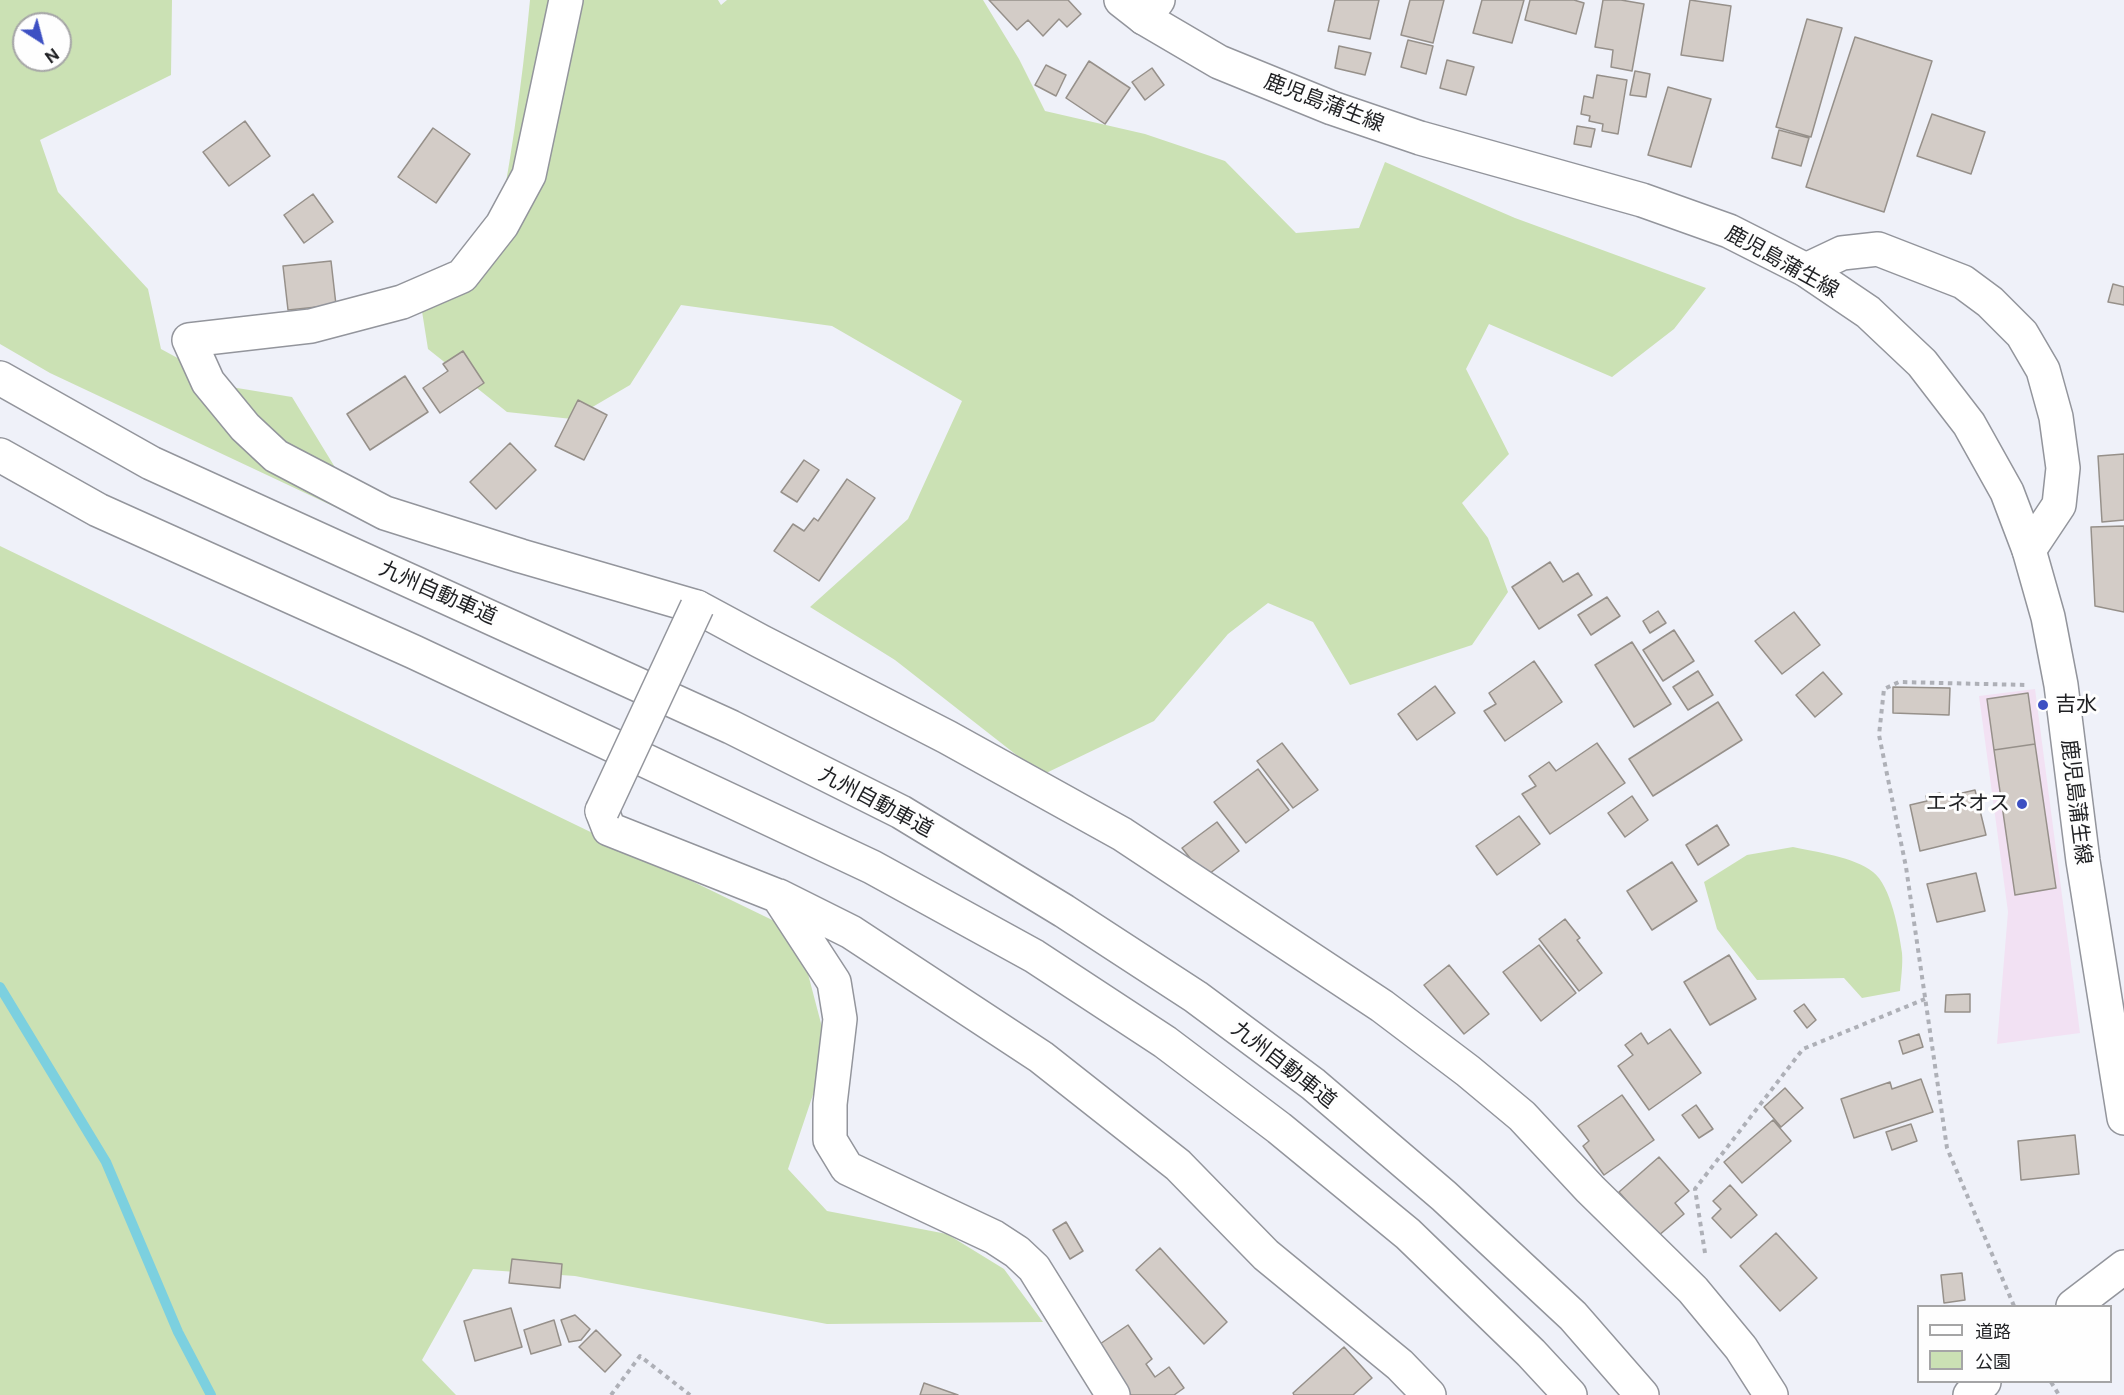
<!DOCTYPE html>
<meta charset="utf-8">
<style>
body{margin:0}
#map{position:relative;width:2124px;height:1395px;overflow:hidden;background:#eff1f9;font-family:"Public Sans","Noto Sans JP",sans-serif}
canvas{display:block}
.legend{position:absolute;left:1917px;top:1305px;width:195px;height:78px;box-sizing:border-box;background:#fefefe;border:2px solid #a5a5a6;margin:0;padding:8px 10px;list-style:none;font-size:18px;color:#1f2023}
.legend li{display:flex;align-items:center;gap:12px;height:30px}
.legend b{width:30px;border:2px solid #a5a5a6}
.north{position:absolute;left:12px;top:12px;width:60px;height:60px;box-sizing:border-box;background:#fefefe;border:2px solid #a5a5a6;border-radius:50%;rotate:144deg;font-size:16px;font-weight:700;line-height:24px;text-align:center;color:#1f2023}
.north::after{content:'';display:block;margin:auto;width:21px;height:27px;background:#3d50c3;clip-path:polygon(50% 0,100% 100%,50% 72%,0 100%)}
</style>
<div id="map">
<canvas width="2124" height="1395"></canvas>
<ul class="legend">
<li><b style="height:8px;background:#fff"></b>道路</li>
<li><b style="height:16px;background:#cbe1b4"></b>公園</li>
</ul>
<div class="north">N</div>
</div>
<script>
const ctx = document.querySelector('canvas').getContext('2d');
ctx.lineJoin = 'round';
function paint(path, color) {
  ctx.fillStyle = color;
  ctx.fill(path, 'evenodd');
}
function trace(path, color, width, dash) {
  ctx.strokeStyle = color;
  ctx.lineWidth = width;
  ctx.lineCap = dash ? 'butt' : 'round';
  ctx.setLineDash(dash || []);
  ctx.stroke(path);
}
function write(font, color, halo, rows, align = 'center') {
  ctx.font = font + ' "Public Sans","Noto Sans JP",sans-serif';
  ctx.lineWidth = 6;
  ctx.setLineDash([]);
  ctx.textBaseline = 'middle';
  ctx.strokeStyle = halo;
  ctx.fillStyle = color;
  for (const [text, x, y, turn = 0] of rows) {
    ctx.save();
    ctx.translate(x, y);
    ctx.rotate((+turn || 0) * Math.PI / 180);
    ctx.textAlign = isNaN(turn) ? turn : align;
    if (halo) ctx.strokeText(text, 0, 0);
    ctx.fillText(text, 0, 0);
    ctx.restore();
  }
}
const commercial = new Path2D(`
 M2035,689L2080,1033L1997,1044L2008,912L1979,696Z`);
const green = new Path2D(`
 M0,0H172L171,75L40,140L58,192L148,289L161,349L231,387L292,397L369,523L50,373L0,344ZM24,24H60V60H24Z
 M530,0H718L721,5L727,0H983L1019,59L1045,111L1145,134L1225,161L1296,233L1359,228L1385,162L1515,218L1706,288L1674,329L1612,377L1489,324L1466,369L1509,454L1462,503L1488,538L1508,592L1472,645L1350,685L1313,622L1268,603L1228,634L1154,721L1042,775L895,660L810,607L908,519L962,401L832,326L681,305L630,385L572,419L507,412L428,349L421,305L492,259C509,173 522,87 530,0Z
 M0,546L797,932L828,1050L788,1169L827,1211L947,1234L1004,1269L1043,1322L827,1324L575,1276L473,1269L422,1360L456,1395H0Z
 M1793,847C1817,852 1854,857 1873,872C1891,886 1899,931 1902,953C1903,965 1901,978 1900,991L1862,998L1844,978L1757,980L1717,929L1704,882L1747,855Z`);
const stream = new Path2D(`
 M0,987L106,1162L178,1332L211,1395`);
const building = new Path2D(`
 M989,0H1068L1081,14L1067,27L1059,19L1043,36L1028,20L1017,30Z
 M1335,0H1379L1370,39L1328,31Z
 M1410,0H1444L1433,43L1401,35Z
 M1482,0H1524L1512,43L1473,33Z
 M1530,0H1574L1584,3L1576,34L1525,20Z
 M1603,0H1621L1644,4L1632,71L1611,67L1613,50L1595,47Z
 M1690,0L1731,6L1723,61L1681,55Z
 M1807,19L1842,28L1811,137L1776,127Z
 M1855,37L1932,61L1884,212L1806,187Z
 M1408,40L1433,46L1426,74L1401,67Z
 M1339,46L1371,53L1365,75L1335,68Z
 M1447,60L1474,67L1466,95L1440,88Z
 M1089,61L1130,88L1105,124L1066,98Z
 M1046,65L1066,75L1056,96L1035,85Z
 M1152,68L1164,85L1145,100L1132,82Z
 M1635,71L1650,74L1646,97L1630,95Z
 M1597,75L1627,80L1618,134L1602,131L1603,124L1589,121L1590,116L1581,114L1584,96L1593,98Z
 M1668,87L1711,99L1691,167L1648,155Z
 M1932,114L1985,132L1971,174L1917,156Z
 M245,121L270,156L229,186L203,152Z
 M1577,126L1595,129L1591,147L1574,144Z
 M433,128L470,154L436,203L398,177Z
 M1779,130L1809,138L1801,166L1772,158Z
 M313,194L333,222L304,243L284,215Z
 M331,261L336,305L288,310L283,266Z
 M2113,284L2124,287V305L2108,302Z
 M463,351L484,383L440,413L423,388L448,371L443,364Z
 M405,376L428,412L370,450L347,414Z
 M578,400L607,415L584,460L555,446Z
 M510,443L536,470L496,509L470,482Z
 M2124,454V520L2102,522L2098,456Z
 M804,460L819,470L797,502L781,492Z
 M847,479L875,498L819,581L774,551L793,524L804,531L814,518L818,521Z
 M2124,526V612L2095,606L2091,527Z
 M1550,562L1563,582L1578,573L1592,595L1539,629L1512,587Z
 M1607,597L1620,616L1591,635L1578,615Z
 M1658,611L1666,623L1650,633L1643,621Z
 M1794,612L1820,645L1782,674L1755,641Z
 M1674,630L1694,661L1663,681L1643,650Z
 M1632,642L1671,704L1634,727L1595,665Z
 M1534,661L1562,702L1505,741L1484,711L1496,704L1489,693Z
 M1698,671L1713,695L1688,710L1673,687Z
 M1823,672L1842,694L1815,717L1796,695Z
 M1435,686L1455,713L1417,740L1398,714Z
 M1893,687L1950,688L1949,715L1893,713Z
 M2028,693L2035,744L1994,750L1987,699Z
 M1718,702L1742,740L1653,796L1629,759Z
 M1282,743L1318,790L1293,808L1257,761Z
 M1597,743L1625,783L1550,834L1522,794L1536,786L1529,776L1549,762L1556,771Z
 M2035,744L2056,888L2015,895L1994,750Z
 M1258,769L1289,810L1246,843L1214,802Z
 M1975,790L1986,835L1920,851L1910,805L1927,801L1926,796L1940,793L1941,798Z
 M1632,796L1648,820L1625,837L1608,813Z
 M1519,816L1540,844L1497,875L1476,846Z
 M1217,822L1239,851L1205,877L1182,848Z
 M1717,825L1729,845L1698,865L1686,845Z
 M1672,862L1697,901L1652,930L1627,891Z
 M1976,873L1985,911L1937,922L1927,884Z
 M1565,919L1580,938L1577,940L1602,973L1579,991L1539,939Z
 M1539,945L1576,993L1541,1021L1503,972Z
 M1729,955L1756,999L1710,1025L1684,982Z
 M1449,965L1489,1014L1464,1034L1424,985Z
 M1970,994V1012H1945L1946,995Z
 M1804,1004L1816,1020L1807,1028L1794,1011Z
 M1670,1029L1701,1073L1649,1110L1618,1066L1633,1055L1625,1045L1641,1033L1648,1044Z
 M1919,1034L1923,1047L1903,1054L1899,1041Z
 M1921,1079L1933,1112L1854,1138L1841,1099L1890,1082L1892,1089Z
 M1785,1088L1803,1108L1781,1127L1764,1107Z
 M1622,1095L1654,1140L1604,1175L1583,1146L1589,1141L1578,1126Z
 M1696,1105L1713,1129L1699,1138L1682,1115Z
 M1773,1120L1791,1141L1742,1183L1724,1162Z
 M1911,1124L1917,1141L1892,1150L1886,1132Z
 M2075,1135L2079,1174L2021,1180L2018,1141Z
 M1659,1157L1689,1191L1675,1203L1684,1214L1658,1236L1619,1192Z
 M1730,1185L1757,1215L1731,1238L1712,1218L1721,1209L1713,1201Z
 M1066,1222L1083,1251L1070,1259L1053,1230Z
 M1776,1233L1817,1278L1780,1311L1740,1266Z
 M1160,1248L1227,1322L1204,1344L1136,1270Z
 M512,1259L562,1264L560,1288L509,1283Z
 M1962,1273L1965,1300L1944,1303L1941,1275Z
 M511,1308L522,1347L475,1361L464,1321Z
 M575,1315L590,1329L581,1340L569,1342L561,1320Z
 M554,1320L561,1345L531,1354L524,1330Z
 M1128,1325L1152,1359L1146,1364L1155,1377L1169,1367L1184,1388L1174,1395H1131L1097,1346Z
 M596,1330L621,1355L605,1372L579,1347Z
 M1344,1347L1372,1378L1353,1395H1294L1293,1393Z
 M924,1383L958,1395H920Z`);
const path = new Path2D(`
 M1705,1253L1695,1189L1803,1049L1925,999
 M2014,1306L1947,1148L1906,867L1879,735L1884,689L1899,682L2027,685
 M2051,1382L2059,1395
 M611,1395L640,1356L690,1395`);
const street = new Path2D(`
 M566,0L529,175L502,225L462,276L402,302L311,326L189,340L208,382L245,427L276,456L385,513L521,556L697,607L760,641L947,737L1122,834L1382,1006L1468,1071L1522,1116L1590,1189L1693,1290L1741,1348L1771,1395
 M1144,18L1158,0
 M1806,270L1842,253L1878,249L1963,282L1990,302L2022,334L2043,370L2056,417L2063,468L2059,505L2029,550
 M602,811L609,829L778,896L834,982L840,1019L830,1104V1140L847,1168L994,1237L1017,1252L1034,1268L1113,1395
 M779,896L851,932L1041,1057L1178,1165L1266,1255L1400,1365L1429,1395
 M2073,1306L2124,1267
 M1970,1395L1984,1382`);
const primary = new Path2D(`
 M1121,0L1144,18L1219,62L1332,108L1420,138L1642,200L1729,231L1806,270L1868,312L1922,363L1969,424L2007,492L2029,550L2048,617L2061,685L2083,861L2124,1118`);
const highway = new Path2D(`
 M0,378L151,463L731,727L901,812L1064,911L1196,997L1313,1084L1444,1196L1573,1316L1642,1395
 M0,455L98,510L414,652L872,867L1034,956L1165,1042L1279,1128L1408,1234L1531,1353L1570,1395`);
const streetBridge = new Path2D(`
 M602,811L697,607`);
const markers = [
 [2043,705,6,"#3d50c3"],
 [2022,804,6,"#3d50c3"]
];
const streetNames = [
 ["鹿児島蒲生線",1324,103,21],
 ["鹿児島蒲生線",1782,262,29],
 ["九州自動車道",438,593,24],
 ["九州自動車道",876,802,28],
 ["鹿児島蒲生線",2076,802,83],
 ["九州自動車道",1284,1065,38]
];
const poiNames = [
 ["吉水",2055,705],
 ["エネオス",2010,804,"right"]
];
paint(commercial, '#f2e1f3');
paint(green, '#cbe1b4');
trace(stream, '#7cd0df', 10);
paint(building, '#d3ccc7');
trace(building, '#96908a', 1.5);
trace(street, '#93959c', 36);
trace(primary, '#93959c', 36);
trace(highway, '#93959c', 36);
trace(path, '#aeb0b7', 4, [4.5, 4.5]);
trace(street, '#fff', 33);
trace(primary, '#fff', 33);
trace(highway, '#fff', 33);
trace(streetBridge, '#93959c', 36, []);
trace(streetBridge, '#fff', 33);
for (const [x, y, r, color] of markers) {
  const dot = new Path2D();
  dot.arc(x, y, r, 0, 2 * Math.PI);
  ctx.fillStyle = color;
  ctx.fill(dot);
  trace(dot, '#fefefe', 2);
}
write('21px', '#1f2023', '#fefefe', streetNames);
write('21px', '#1f2023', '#fefefe', poiNames, 'left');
</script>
